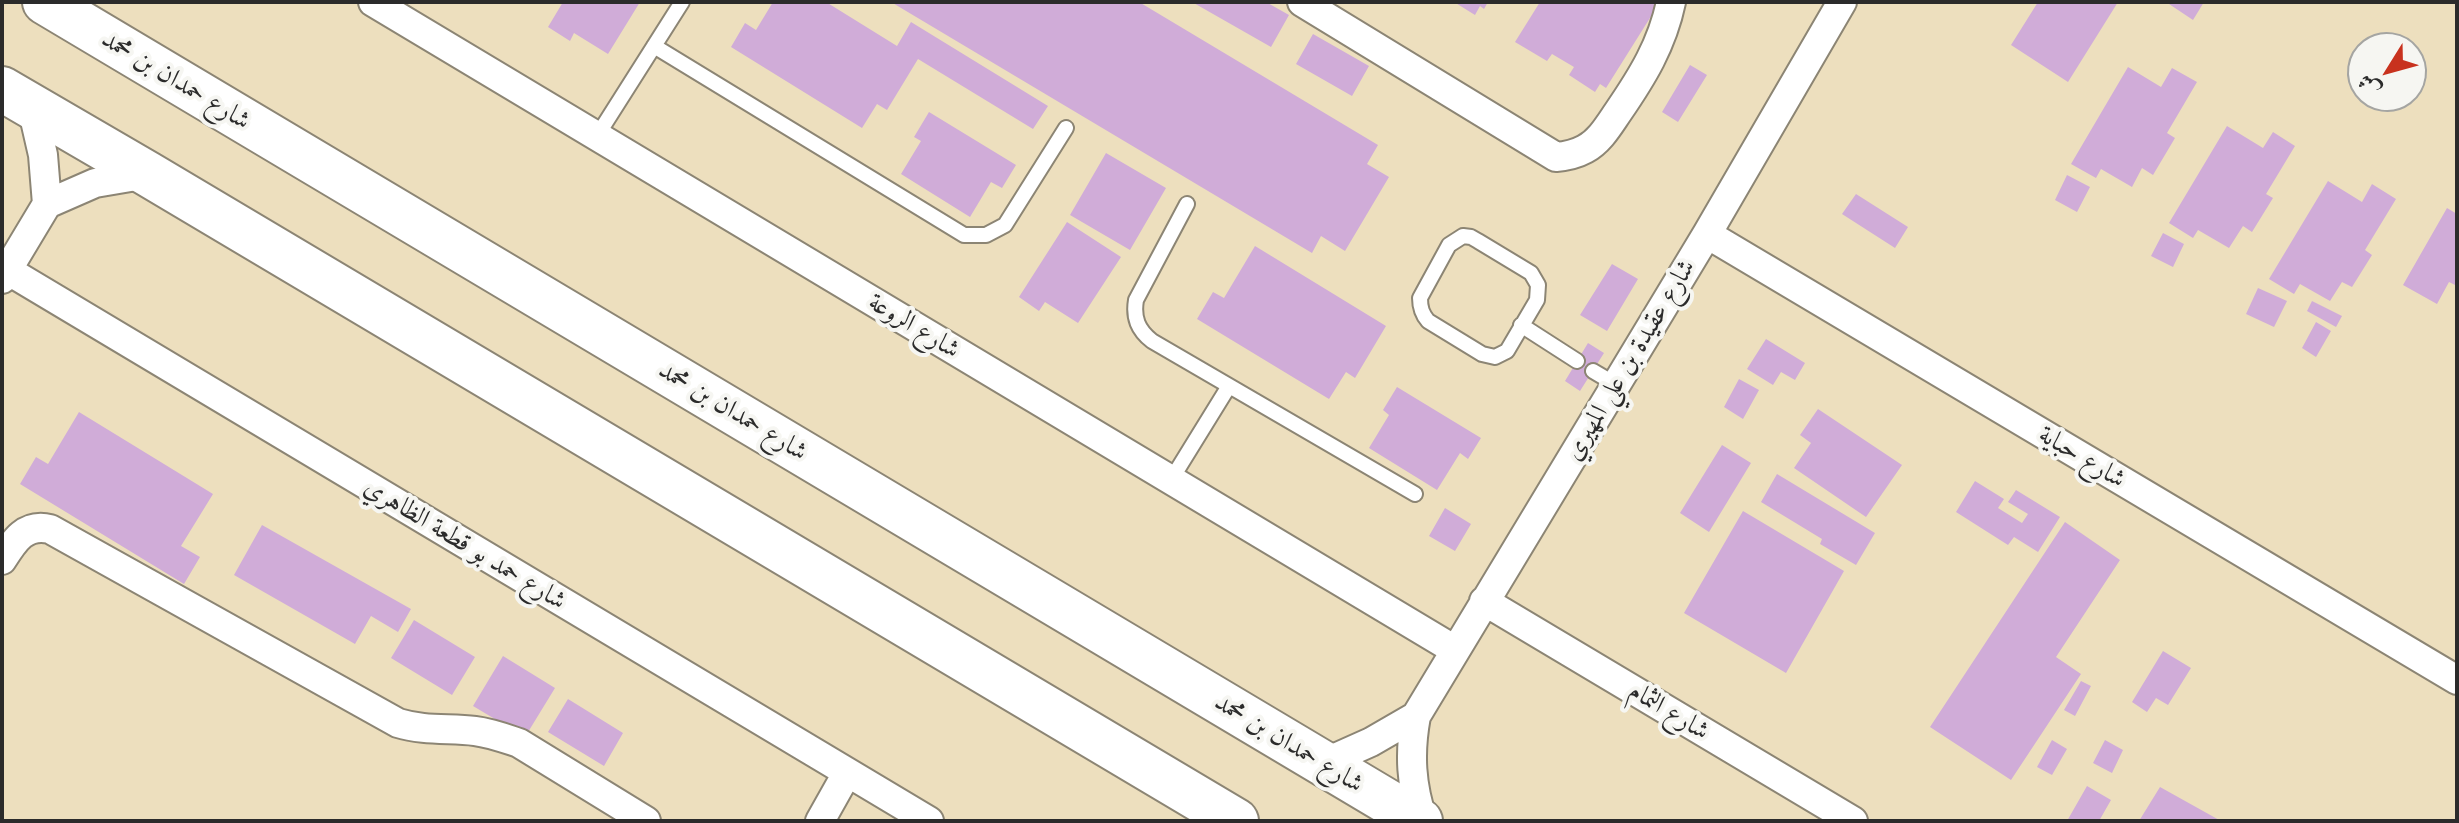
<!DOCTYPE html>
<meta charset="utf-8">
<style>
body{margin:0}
#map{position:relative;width:2459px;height:823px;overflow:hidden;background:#eddfbe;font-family:"Libre Caslon Text",Amiri,serif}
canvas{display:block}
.frame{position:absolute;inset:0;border:4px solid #2b2b2b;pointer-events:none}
.north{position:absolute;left:2347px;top:32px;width:80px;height:80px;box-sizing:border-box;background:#f6f6f2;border:2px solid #a5a5a2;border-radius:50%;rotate:233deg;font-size:22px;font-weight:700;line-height:32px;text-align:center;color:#2b2b2b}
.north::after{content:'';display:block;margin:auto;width:28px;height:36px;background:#c8321e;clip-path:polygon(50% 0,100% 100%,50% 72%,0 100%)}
</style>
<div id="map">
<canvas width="2459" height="823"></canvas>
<div class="frame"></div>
<div class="north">ش</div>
</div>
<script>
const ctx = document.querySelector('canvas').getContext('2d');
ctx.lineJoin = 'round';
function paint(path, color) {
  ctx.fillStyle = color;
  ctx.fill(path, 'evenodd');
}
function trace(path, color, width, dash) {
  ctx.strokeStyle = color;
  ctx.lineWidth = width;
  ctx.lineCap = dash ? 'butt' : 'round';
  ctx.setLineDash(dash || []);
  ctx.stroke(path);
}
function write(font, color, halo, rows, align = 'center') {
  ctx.font = font + ' "Libre Caslon Text",Amiri,serif';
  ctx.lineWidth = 8;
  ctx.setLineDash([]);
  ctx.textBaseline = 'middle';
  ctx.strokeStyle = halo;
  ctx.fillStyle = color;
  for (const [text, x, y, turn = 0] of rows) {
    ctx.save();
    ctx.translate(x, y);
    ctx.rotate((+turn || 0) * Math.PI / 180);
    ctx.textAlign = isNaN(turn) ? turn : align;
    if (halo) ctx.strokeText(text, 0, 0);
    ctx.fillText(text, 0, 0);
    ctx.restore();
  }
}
const building = new Path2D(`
 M563,2H640L608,54L574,33L570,41L548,27Z
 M773,2H826L897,46L911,22L1048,106L1033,129L918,59L887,110L877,104L862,128L731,47L745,23L756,30Z
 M891,2H1139L1378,145L1367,164L1389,177L1345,251L1321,236L1312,253Z
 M1192,2H1266L1289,15L1271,47Z
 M1454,2H1488L1484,9L1480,6L1475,15Z
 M1540,2H1660L1606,88L1600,84L1595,92L1569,75L1574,67L1552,54L1547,61L1515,42Z
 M2038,2H2118L2068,82L2011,45Z
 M2166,2H2204L2193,20Z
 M1313,34L1369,66L1352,96L1296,64Z
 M1690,65L1707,75L1678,122L1662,112Z
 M2128,67L2161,87L2172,68L2197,82L2167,133L2175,138L2153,175L2142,168L2132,187L2101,169L2096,178L2071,164Z
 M929,112L1016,165L1002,188L991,182L970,217L901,174L921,141L914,137Z
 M2227,126L2263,148L2273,132L2295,146L2266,194L2273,198L2252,232L2243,226L2229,248L2198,230L2193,238L2169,223Z
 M1106,153L1166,188L1130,250L1070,215Z
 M2067,175L2090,187L2077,212L2055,200Z
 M2328,181L2362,202L2372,184L2396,199L2365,250L2372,255L2352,287L2342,282L2330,301L2300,284L2294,294L2269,279Z
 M1856,194L1908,227L1895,248L1842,214Z
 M2447,208L2457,214V286L2449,282L2437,304L2403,285Z
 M1067,222L1121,257L1078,323L1045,302L1039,311L1019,297Z
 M2163,233L2184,244L2173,267L2151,256Z
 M1255,246L1386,326L1355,378L1346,372L1329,399L1197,319L1213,292L1224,298Z
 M1612,264L1638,279L1607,331L1580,315Z
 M2258,288L2287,301L2274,327L2246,314Z
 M2312,301L2342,316L2336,327L2307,311Z
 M2316,322L2331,331L2316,357L2302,348Z
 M1766,339L1805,363L1795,380L1781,372L1773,385L1747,369Z
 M1588,343L1604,353L1580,391L1565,381Z
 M1739,379L1759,390L1743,419L1724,407Z
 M1397,387L1481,438L1468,459L1460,453L1437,490L1369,448L1389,415L1383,410Z
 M1818,409L1902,465L1866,517L1794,468L1811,443L1800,435Z
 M79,412L213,494L181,546L200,557L184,584L20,484L36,457L48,464Z
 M1722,445L1751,463L1709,532L1680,513Z
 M1777,474L1875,533L1856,565L1820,544L1822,539L1761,502Z
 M1975,481L2004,499L1998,508L2022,523L2028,514L2008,502L2016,490L2060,517L2038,552L2014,537L2008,545L1956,512Z
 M1445,508L1471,524L1455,551L1429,536Z
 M1743,511L1844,571L1786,673L1684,613Z
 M2065,522L2120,560L2056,657L2081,674L2011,780L1930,727Z
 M262,525L411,609L398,632L371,616L355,644L234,575Z
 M414,620L475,657L452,695L391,658Z
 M2163,651L2191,668L2168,705L2156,698L2147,712L2132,702Z
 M503,656L555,688L525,737L473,706Z
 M2081,681L2091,686L2075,716L2064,710Z
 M568,699L623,733L604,766L548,732Z
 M2052,740L2067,749L2052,775L2037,767Z
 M2105,740L2123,750L2112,773L2093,763Z
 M2087,786L2111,800L2099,821H2067Z
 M2160,787L2221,821H2139Z`);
const service = new Path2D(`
 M654,46L964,235H986L1005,225L1066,128
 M597,136L682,2
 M1187,204L1136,300C1133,318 1138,330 1152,341L1415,494
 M1463,236L1471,237L1478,241L1531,273L1538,285L1537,300L1507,351L1495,357L1482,354L1428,321C1422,314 1420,308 1420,298L1449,245Z
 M1521,325L1577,361
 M1593,371L1615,384
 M1171,480L1229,386`);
const minor = new Path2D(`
 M373,2L1455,650
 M1302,2L1556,157C1567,156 1576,154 1585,149C1600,141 1609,125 1618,112C1642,77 1662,45 1671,2
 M32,107L43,155L47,204
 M1707,234L2457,680
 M2,267L929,821
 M2,279L47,204L95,183L148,174
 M2,560C14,541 25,523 50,529L398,723C424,731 449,728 475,731C491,733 504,738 519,743L646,821
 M1484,601L1853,821
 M1324,763L1371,742L1416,716
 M820,821L847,773
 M1423,821C1411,785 1409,754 1416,716L1707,234L1842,2`);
const primary = new Path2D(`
 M45,2L1420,821
 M2,89L148,174L1236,821`);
const streetNames = [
 ["شارع حمدان بن محمد",176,80,31],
 ["شارع الروعة",914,326,31],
 ["شارع عقيدة بن علي المهيري",1630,360,-59],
 ["شارع حمدان بن محمد",733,411,31],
 ["شارع حباية",2082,457,31],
 ["شارع حمد بو قطعة الظاهري",465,544,31],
 ["شارع الثمام",1669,711,31],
 ["شارع حمدان بن محمد",1289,743,31]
];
paint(building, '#d0acd8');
trace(service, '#8c8574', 18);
trace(minor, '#8c8574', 32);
trace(primary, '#8c8574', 48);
trace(service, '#fff', 14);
trace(minor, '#fff', 28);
trace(primary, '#fff', 44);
write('26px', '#2b2b2b', '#f6f6f2', streetNames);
</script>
